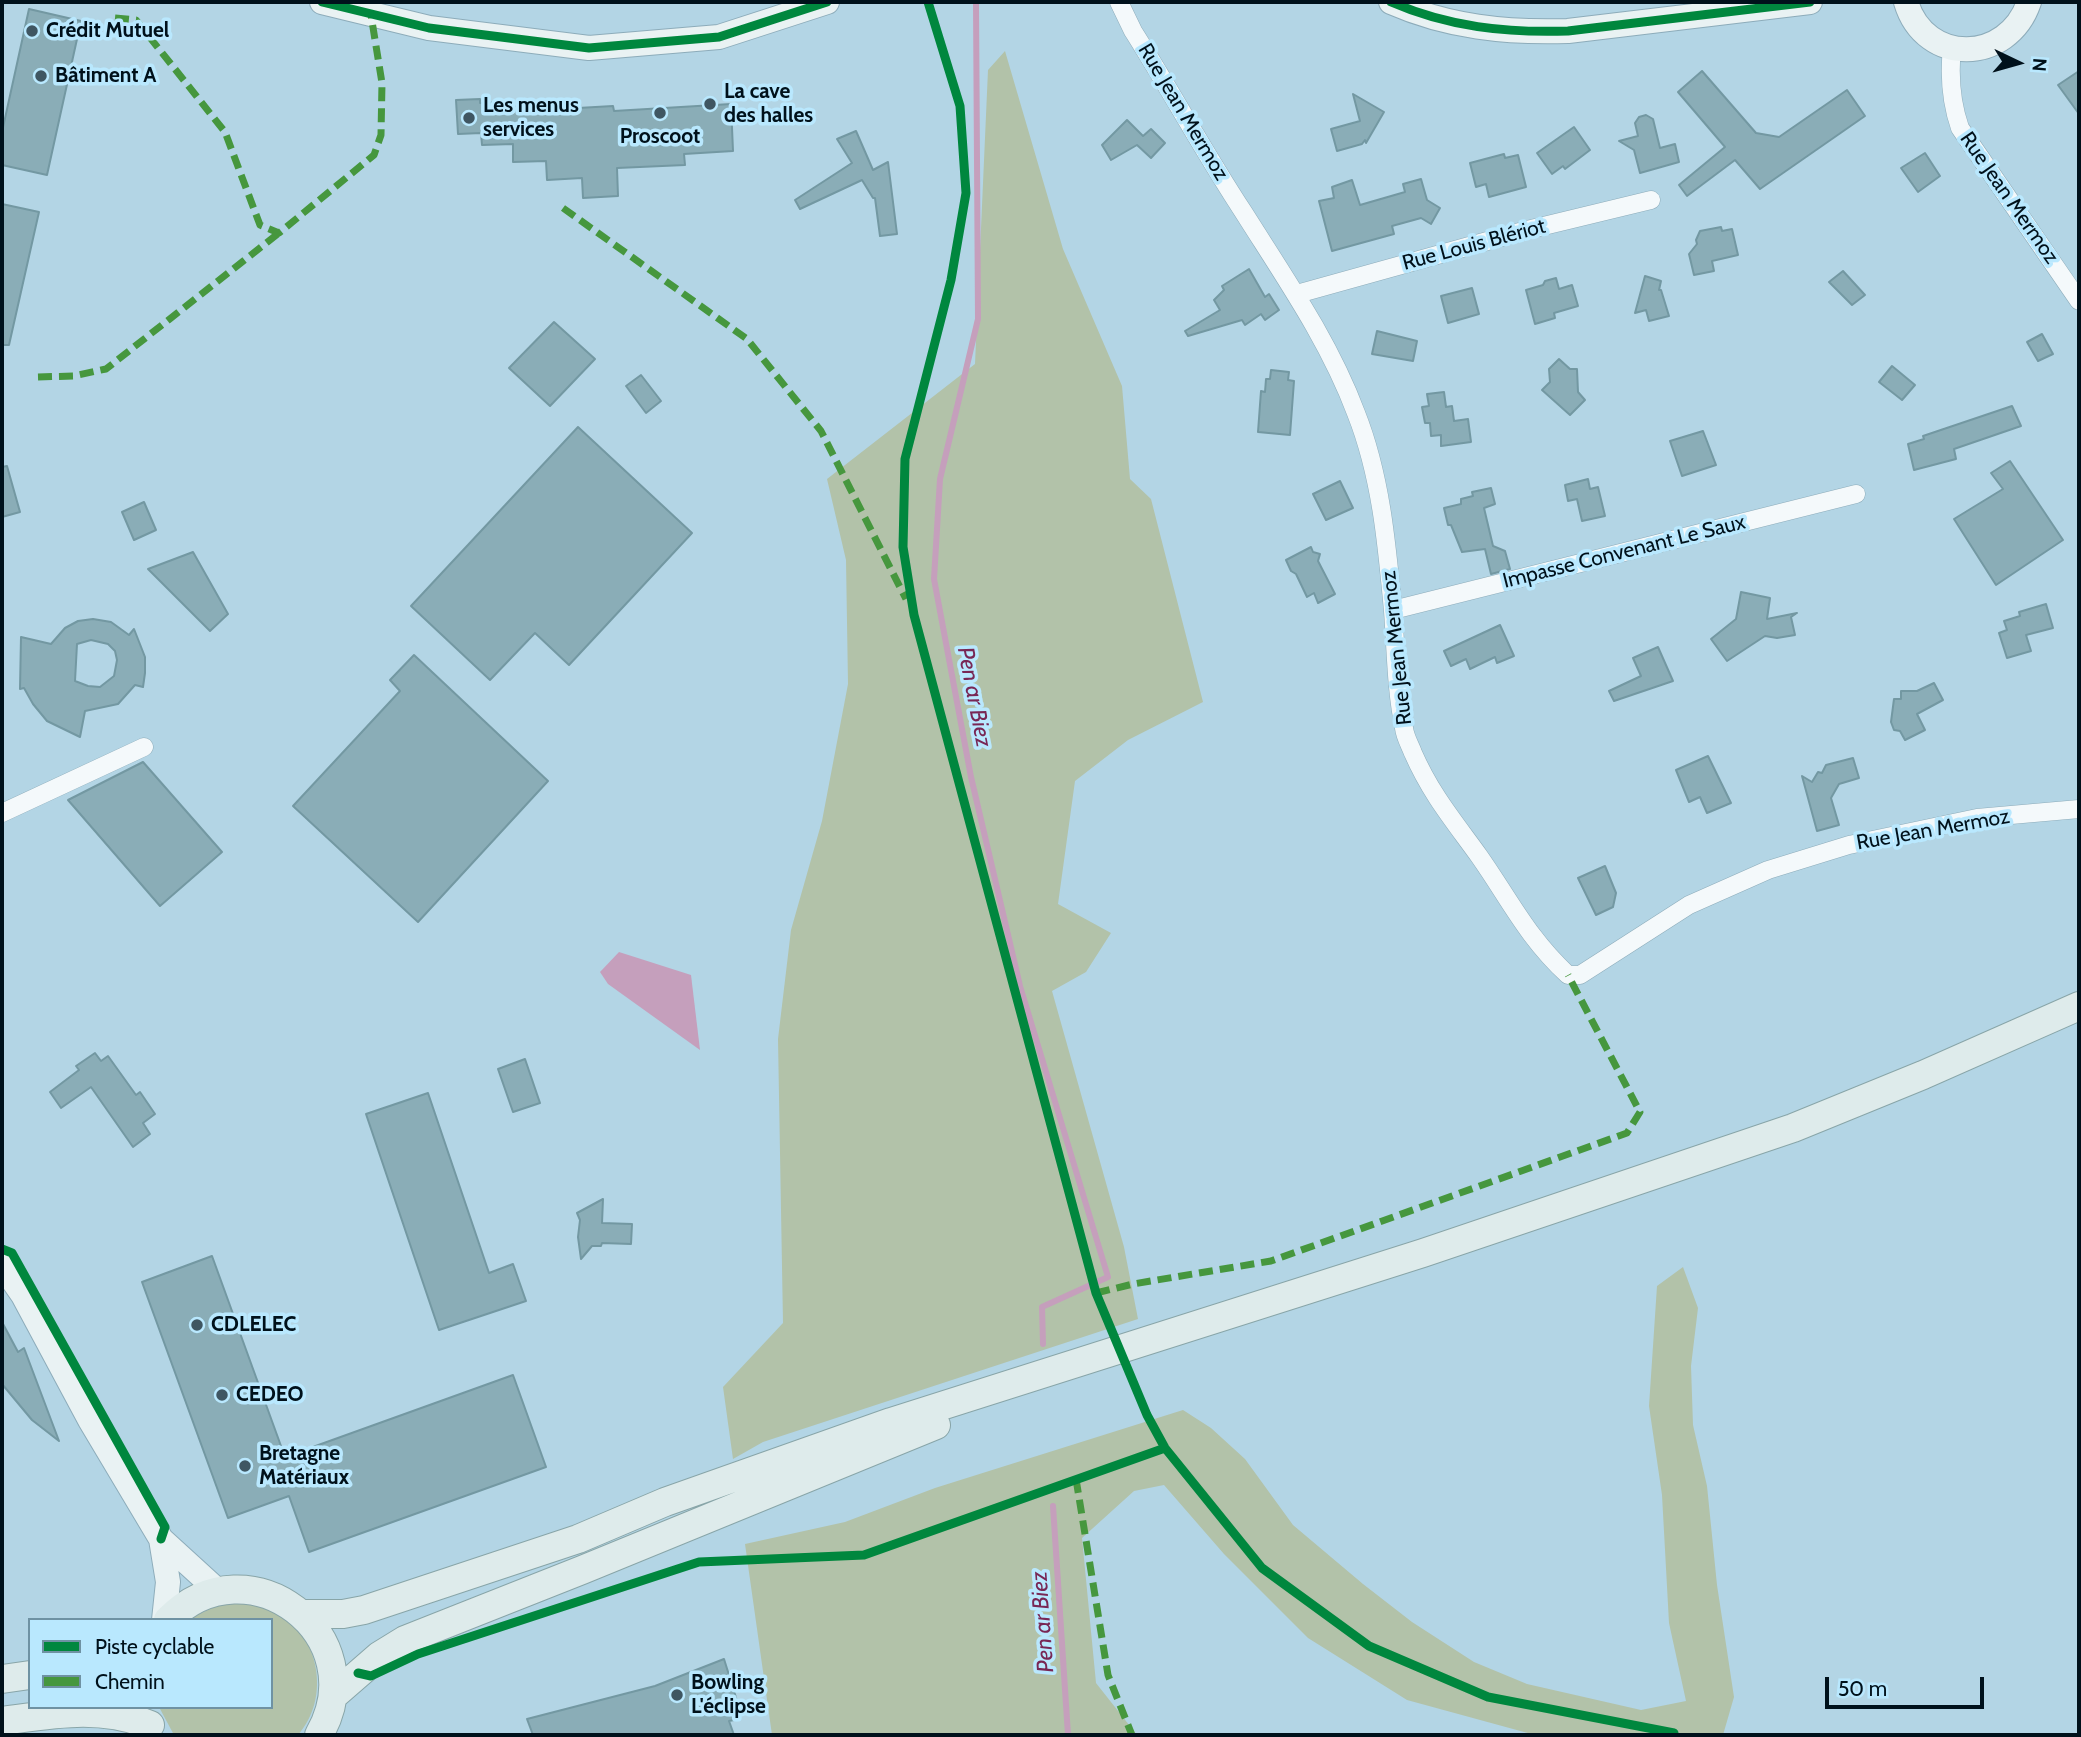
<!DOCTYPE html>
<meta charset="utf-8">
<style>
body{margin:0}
#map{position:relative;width:2081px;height:1737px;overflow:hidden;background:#b3d5e5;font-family:Cabin,sans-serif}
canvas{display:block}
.frame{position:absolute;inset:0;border:4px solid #00111b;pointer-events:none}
.legend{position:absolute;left:28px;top:1618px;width:245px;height:91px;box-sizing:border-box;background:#b9e8fe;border:2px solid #6f92a3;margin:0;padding:9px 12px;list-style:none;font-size:21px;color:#00111b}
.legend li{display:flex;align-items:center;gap:14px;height:35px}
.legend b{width:35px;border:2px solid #6f92a3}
.north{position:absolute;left:1983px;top:28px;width:70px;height:70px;-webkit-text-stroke:5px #b9e8fe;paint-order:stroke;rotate:95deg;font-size:19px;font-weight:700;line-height:28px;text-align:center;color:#00111b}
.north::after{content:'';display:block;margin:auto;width:24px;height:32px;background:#00111b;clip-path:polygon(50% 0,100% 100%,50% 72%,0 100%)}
.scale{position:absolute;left:1825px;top:1677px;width:159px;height:32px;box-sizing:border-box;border:4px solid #00111b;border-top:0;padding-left:9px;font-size:21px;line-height:24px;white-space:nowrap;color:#00111b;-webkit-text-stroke:5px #b9e8fe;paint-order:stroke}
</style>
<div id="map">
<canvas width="2081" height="1737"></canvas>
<div class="frame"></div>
<ul class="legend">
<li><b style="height:9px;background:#00873e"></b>Piste cyclable</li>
<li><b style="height:9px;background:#46973e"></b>Chemin</li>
</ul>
<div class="north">N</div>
<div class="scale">50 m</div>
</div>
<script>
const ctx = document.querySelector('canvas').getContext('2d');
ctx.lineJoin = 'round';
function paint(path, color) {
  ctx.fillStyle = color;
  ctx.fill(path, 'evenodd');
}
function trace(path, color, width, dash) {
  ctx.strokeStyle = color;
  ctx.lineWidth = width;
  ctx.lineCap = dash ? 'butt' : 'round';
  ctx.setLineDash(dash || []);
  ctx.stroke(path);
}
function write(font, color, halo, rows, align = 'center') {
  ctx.font = font + ' Cabin,sans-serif';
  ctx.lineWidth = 7;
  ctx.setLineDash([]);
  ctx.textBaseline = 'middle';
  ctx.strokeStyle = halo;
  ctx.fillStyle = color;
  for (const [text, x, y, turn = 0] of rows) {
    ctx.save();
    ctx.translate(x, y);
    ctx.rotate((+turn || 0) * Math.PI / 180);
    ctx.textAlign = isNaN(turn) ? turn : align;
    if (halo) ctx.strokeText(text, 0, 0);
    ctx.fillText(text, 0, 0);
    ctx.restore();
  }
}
const green = new Path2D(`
 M1005,51L1063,249L1122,386L1130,479L1151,499L1203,702L1128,740L1075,781L1058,904L1111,933L1086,972L1052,991L1124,1247L1138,1319L763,1442L733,1459L723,1387L783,1323L778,1039L791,930L822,821L848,684L846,560L827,479L975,364L988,70Z
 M1683,1267L1698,1308L1691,1366L1693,1425L1707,1486L1717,1585L1734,1697L1723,1735H1535L1407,1700L1308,1638L1224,1554L1164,1485L1134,1491L1082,1538L1096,1683L1137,1735H772L745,1544L845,1522L935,1488L1183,1410L1211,1428L1245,1459L1293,1525L1363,1584L1412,1622L1474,1662L1527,1684L1641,1710L1686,1701L1669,1623L1662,1495L1649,1406L1657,1286Z
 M249,1602C258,1605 268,1607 276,1611C320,1635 331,1698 298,1735H174L159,1707H271V1620H187L222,1603Z`);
const water = new Path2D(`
 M619,952L691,975L700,1050L608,984L600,972Z`);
const stream = new Path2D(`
 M976,2L978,319L940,479L934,579L971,777L1020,986L1108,1277L1042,1307L1043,1344
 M1053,1506L1068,1735`);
const building = new Path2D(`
 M29,9L81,21L47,175L2,165V132Z
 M1702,71L1756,133L1779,137L1847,90L1865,116L1760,189L1735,160L1687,196L1679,185L1725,147L1678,92Z
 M2079,71V114L2058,85Z
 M1353,94L1384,112L1366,143L1365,140L1362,144L1337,151L1331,129L1360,121Z
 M480,99V103L511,102V107L543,106V110L613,106L614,111L731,104L733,151L684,154L685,165L617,168L618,196L583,198L582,178L547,180L546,161L513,162V144L482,145L481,133L458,134L456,100Z
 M1646,115L1653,119L1660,148L1675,144L1679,162L1640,173L1634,150L1619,141L1638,136L1635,123L1639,117Z
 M1127,120L1143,136L1151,129L1165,143L1151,158L1137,145L1111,160L1102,145Z
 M1574,127L1590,150L1565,169L1563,166L1552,174L1537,153Z
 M856,131L873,170L888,162L897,234L880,236L875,198H873L862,180L800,209L795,200L852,163L837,139Z
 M1925,153L1940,176L1918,192L1901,168Z
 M1504,154L1505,158L1518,155L1526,187L1489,197L1486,184L1476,187L1470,163Z
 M1421,179L1427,200L1440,208L1431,224L1421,218L1392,226L1394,234L1332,251L1319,201L1334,198L1332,187L1352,180L1360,205L1405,192L1403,184Z
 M2,204L39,212L9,345H2Z
 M1721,227L1722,231L1732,229L1738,255L1712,261L1714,271L1694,275L1689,254L1697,244L1696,240L1700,231Z
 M1249,269L1265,297L1269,294L1279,310L1265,320L1261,314L1245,325L1242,320L1188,336L1185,331L1220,310L1214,300L1224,290L1222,286Z
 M1843,271L1865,295L1852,305L1829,282Z
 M1645,276L1661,281L1659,290H1661L1669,316L1649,321L1646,310L1635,313Z
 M1556,278L1559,289L1572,285L1578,306L1554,313L1555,318L1535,324L1526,290L1543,285L1545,281Z
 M1472,288L1479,314L1448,323L1441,296Z
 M554,322L595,359L550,406L509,368Z
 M1377,331L1417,341L1413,361L1372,354Z
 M2042,334L2053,354L2038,361L2027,342Z
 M1559,359L1570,369H1577L1578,392L1585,400L1570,415L1542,390L1550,382L1549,369Z
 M1892,366L1915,385L1902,400L1879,382Z
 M1271,370L1289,372L1288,380L1294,381L1290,435L1258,432L1261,391L1265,392L1266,379H1270Z
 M641,375L661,401L646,413L626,386Z
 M1444,392L1446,407L1452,406L1454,421L1468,419L1471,442L1441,446V435L1431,436L1430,423H1425L1422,407L1429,406L1427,394Z
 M2012,406L2021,426L1954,449L1956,459L1914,470L1908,444L1924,439L1923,436Z
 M578,427L692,533L569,665L535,633L490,680L411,606Z
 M1703,431L1716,465L1682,476L1670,441Z
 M2010,461L2063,540L1996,585L1954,519L2003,489L1991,473Z
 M7,466L20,512L2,517V467Z
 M1588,479L1590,489L1598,487L1605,516L1582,521L1577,499L1568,501L1565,485Z
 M1340,481L1353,508L1326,520L1313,494Z
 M1491,488L1495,504L1484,508L1493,546L1505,551L1510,569L1491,574L1485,549L1462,552L1451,525H1448L1444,508L1461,504V499L1473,496L1472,492Z
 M144,502L156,530L134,540L122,512Z
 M1311,547L1313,552L1320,554L1318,561L1335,594L1318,603L1314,593L1307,597L1296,574L1291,571L1286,560Z
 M193,552L228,614L210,631L148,569Z
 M1741,592L1770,598L1767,619L1797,613L1791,617L1795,635L1777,638L1765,636L1727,661L1711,639L1736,619Z
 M2046,604L2053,628L2026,635L2031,651L2007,658L1999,633L2007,630L2004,621L2020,616L2019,612Z
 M93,619L111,622L129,635L134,629L145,657V673L143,687L135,685L118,704L85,711L80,737L47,721L33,704L24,688L20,689L21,637L51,644L65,628L78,621ZM91,640L108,644L115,651L117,660L114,676L100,687L88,686L75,681L77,644Z
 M1500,625L1514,656L1497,663L1495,657L1470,669L1466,659L1451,666L1444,651Z
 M1658,647L1673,681L1614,701L1609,691L1641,676L1633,658Z
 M414,655L548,781L418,922L293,806L400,691L390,680Z
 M1934,683L1943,700L1917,714L1925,730L1905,740L1900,731L1894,730L1891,722L1894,699H1901V691H1917Z
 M1708,756L1731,803L1707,813L1700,797L1689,802L1676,770Z
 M1853,758L1859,778L1839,784L1831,798L1839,825L1817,831L1802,776L1812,782L1818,772L1822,773L1826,765Z
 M143,762L222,852L160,906L68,800Z
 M1605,866L1616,893L1613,907L1596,915L1578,878Z
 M95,1053L101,1061L108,1056L136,1095L140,1092L155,1114L143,1123L150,1134L133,1147L91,1087L61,1108L50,1092L79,1070L76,1066Z
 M525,1059L540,1103L513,1112L498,1069Z
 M428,1093L489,1273L513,1264L526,1301L439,1330L366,1114Z
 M603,1199L602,1223L632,1224L631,1244L602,1243L601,1246H592L581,1259L578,1237L580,1220L577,1213Z
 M212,1256L285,1457L513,1375L546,1467L309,1552L289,1496L228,1518L142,1282Z
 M2,1322L18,1352L24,1348L59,1441L32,1420L2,1384Z
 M724,1659L738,1704L730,1707L734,1720L729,1721L734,1735H533L527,1719L655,1686Z`);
const minor = new Path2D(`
 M1119,2L1133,31C1171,91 1205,154 1244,213C1285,278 1329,341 1356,413C1381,476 1387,545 1393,611C1396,650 1396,690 1404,728C1405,737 1410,745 1413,753C1431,794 1453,820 1479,856C1510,900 1527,937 1568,975H1580L1689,905L1768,870L1849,845L1977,818L2079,809
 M1952,48C1949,76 1951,102 1960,128L2079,301
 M1297,294L1527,230L1651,200
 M1393,610L1856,494
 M2,813L144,747`);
const secondary = new Path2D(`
 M322,2L429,28L589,48L719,37L827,2
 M1391,2C1448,27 1506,33 1568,31L1810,2
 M1906,2C1925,66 2008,64 2029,2
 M2,1265L23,1295L90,1420L161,1539L218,1591
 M161,1539L168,1582L164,1620`);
const primary = new Path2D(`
 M302,1614H343L364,1610L578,1539L665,1502L891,1422L1423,1253L1793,1128L1923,1075L2079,1006
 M168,1620C249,1538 376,1636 319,1735
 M2,1679L30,1675
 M333,1696L379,1656L405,1640L582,1570L936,1425
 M2,1721C54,1714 100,1705 150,1725`);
const quiet = new Path2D(`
 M115,18L136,20L225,132L260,225L279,233L374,155L381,135L382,83L371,15
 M563,208L747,339L821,431L906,599
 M38,377L73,376L106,369L279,233
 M1096,1293L1133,1284L1271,1261L1627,1133L1640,1112L1568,975
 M1076,1479L1108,1675L1132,1735`);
const cycleway = new Path2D(`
 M322,2L429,28L589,48L719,37L827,2
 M928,2L960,106L966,193L951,280L905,459L903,547L914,615L1096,1293L1147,1415L1165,1448L1262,1568L1369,1646L1488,1697L1674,1733L1673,1735
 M1391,2C1448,27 1506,33 1568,31L1810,2
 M2,1249L12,1253L165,1527L161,1539
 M358,1673L371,1676L418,1654L699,1562L864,1555L1165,1448`);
const markers = [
 [32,31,7,"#3f5662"],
 [41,76,7,"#3f5662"],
 [710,104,7,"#3f5662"],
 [660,113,7,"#3f5662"],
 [469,118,7,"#3f5662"],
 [197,1325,7,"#3f5662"],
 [222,1395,7,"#3f5662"],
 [245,1466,7,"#3f5662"],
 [677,1695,7,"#3f5662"]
];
const poiNames = [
 ["Crédit Mutuel",46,31],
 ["Bâtiment A",55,76],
 ["La cave",724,92],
 ["des halles",724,116],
 ["Les menus",483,106],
 ["services",483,130],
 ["Proscoot",660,137,"center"],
 ["CDLELEC",211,1325],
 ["CEDEO",236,1395],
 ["Bretagne",259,1454],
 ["Matériaux",259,1478],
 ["Bowling",691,1683],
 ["L'éclipse",691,1707]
];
const streetNames = [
 ["Rue Jean Mermoz",1183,112,59],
 ["Rue Jean Mermoz",2009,198,55],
 ["Rue Louis Blériot",1474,245,-15],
 ["Impasse Convenant Le Saux",1624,552,-14],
 ["Rue Jean Mermoz",1397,648,-96],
 ["Rue Jean Mermoz",1933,830,-10]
];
const waterNames = [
 ["Pen ar Biez",974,697,79],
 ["Pen ar Biez",1043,1622,-94]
];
paint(green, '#b2c2a9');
paint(water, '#c59fbc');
trace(stream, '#c59fbc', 6);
paint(building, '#8aadb7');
trace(building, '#7398a2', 2);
trace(minor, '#8dacba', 19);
trace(secondary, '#8dacba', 26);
trace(primary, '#88a5a8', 30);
trace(minor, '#f4f9fb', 18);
trace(secondary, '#e9f2f3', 24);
trace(primary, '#deebeb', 28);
trace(quiet, '#46973e', 7, [14, 7]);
trace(cycleway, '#00873e', 9);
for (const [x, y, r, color] of markers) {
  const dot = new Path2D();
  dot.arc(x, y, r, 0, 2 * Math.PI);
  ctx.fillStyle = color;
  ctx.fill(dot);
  trace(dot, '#b9e8fe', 2.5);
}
write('bold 21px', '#00111b', '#b9e8fe', poiNames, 'left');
write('21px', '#00111b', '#b9e8fe', streetNames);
write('italic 23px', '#782755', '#b9e8fe', waterNames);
</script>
